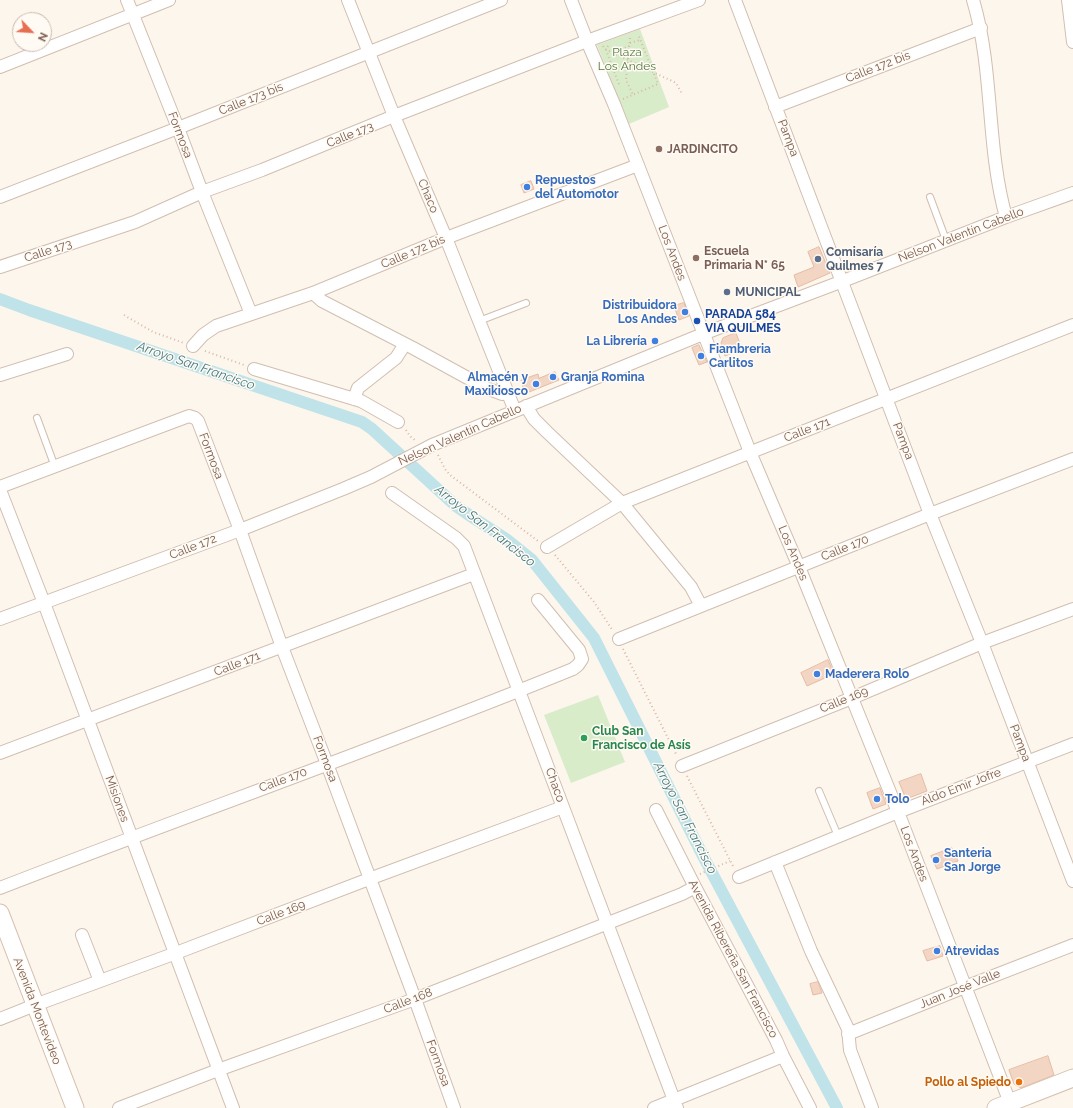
<!DOCTYPE html>
<meta charset="utf-8">
<style>
body{margin:0}
#map{position:relative;width:1073px;height:1108px;overflow:hidden;background:#fdf6ec;font-family:Raleway,sans-serif}
canvas{display:block}
.north{position:absolute;left:12px;top:12px;width:40px;height:40px;box-sizing:border-box;background:#fffaf3;border:1px solid #cabbb1;border-radius:50%;rotate:115deg;font-size:11px;font-weight:700;line-height:16px;text-align:center;color:#7a5c4d}
.north::after{content:'';display:block;margin:auto;width:14px;height:18px;background:#e76f51;clip-path:polygon(50% 0,100% 100%,50% 72%,0 100%)}
</style>
<div id="map">
<canvas width="1073" height="1108"></canvas>
<div class="north">N</div>
</div>
<script>
const ctx = document.querySelector('canvas').getContext('2d');
ctx.lineJoin = 'round';
function paint(path, color) {
  ctx.fillStyle = color;
  ctx.fill(path, 'evenodd');
}
function trace(path, color, width, dash) {
  ctx.strokeStyle = color;
  ctx.lineWidth = width;
  ctx.lineCap = dash ? 'butt' : 'round';
  ctx.setLineDash(dash || []);
  ctx.stroke(path);
}
function write(font, color, halo, rows, align = 'center') {
  ctx.font = font + ' Raleway,sans-serif';
  ctx.lineWidth = 3;
  ctx.setLineDash([]);
  ctx.textBaseline = 'middle';
  ctx.strokeStyle = halo;
  ctx.fillStyle = color;
  for (const [text, x, y, turn = 0] of rows) {
    ctx.save();
    ctx.translate(x, y);
    ctx.rotate((+turn || 0) * Math.PI / 180);
    ctx.textAlign = isNaN(turn) ? turn : align;
    if (halo) ctx.strokeText(text, 0, 0);
    ctx.fillText(text, 0, 0);
    ctx.restore();
  }
}
const green = new Path2D(`
 M640,29L669,107L629,124L597,45Z
 M598,695L625,762L571,783L544,715Z`);
const canal = new Path2D(`
 M0,299L29,310L362,422L372,429L456,506L472,517L506,539L532,560L594,638L703,856L837,1108`);
const building = new Path2D(`
 M531,181L534,189L524,193L521,185Z
 M819,247L830,273L798,287L794,275L814,267L808,252Z
 M684,303L689,316L679,320L674,306Z
 M736,333L742,349L725,356L721,343L723,338Z
 M699,345L707,362L699,365L692,348Z
 M555,372L559,380L529,392L524,391L521,380L538,374L539,378Z
 M828,660L834,674L807,686L801,673Z
 M921,774L927,791L906,799L899,782Z
 M880,788L886,804L873,809L867,793Z
 M952,848L958,861L937,869L931,856Z
 M940,946L943,956L927,961L923,951Z
 M818,982L822,993L813,995L810,984Z
 M1048,1056L1054,1075L1021,1088L1014,1084L1009,1070Z`);
const path = new Path2D(`
 M630,38L626,80L633,95
 M630,43L640,40
 M603,46L605,49L676,83L682,94
 M608,46L606,50L620,87
 M614,53L629,46
 M623,99L658,84L638,34
 M124,315L153,332L184,343
 M205,351L244,365
 M406,430L410,436L416,441
 M438,455L445,469L450,475L538,541
 M555,555L594,602L613,631
 M623,649L677,756
 M687,776L734,868
 M700,874L730,861`);
const lane = new Path2D(`
 M930,197L946,240
 M479,321L526,303
 M37,418L55,467
 M819,791L838,836`);
const street = new Path2D(`
 M127,0L178,128L202,192L251,314
 M348,0L394,116L446,238L515,411
 M571,0L587,41L614,104L750,452L799,567L898,812L1012,1108
 M735,0L930,514L982,643L1073,881
 M973,0C994,70 986,146 1006,217
 M1068,0L1073,42
 M0,67L169,0
 M775,107L981,28
 M0,197L178,128L501,0
 M0,267L135,222L202,192L262,170L394,116L587,41L699,0
 M313,293L322,301L413,348L486,388L502,394L508,392
 M193,346L203,335L216,326L313,293L446,238L638,165
 M254,369L361,401L398,422
 M0,375L67,354
 M354,399L358,388L396,358L405,344
 M526,406L534,419L547,432L622,503L691,587L701,606
 M0,487L189,416L195,418L198,421L240,530L282,647L327,764L415,999L454,1108
 M0,490L44,603L233,1108
 M392,493L456,538L464,546L677,1108
 M547,547L622,503L1073,325
 M0,619L240,530L343,489L371,477L432,445L703,334L843,281L1006,217L1073,193
 M619,639L930,514L1073,459
 M0,753L474,574
 M682,766L852,698L982,643L1073,609
 M656,810L695,887L776,1040L783,1056L810,1108
 M775,862L811,951L848,1029L850,1050L872,1108
 M739,877L898,812L1073,744
 M0,888C191,814 384,746 573,669L578,665L582,659L579,650L538,600
 M82,935L100,981
 M0,1019L35,1005L176,953L369,879L563,807
 M848,1034L965,987L1073,945
 M119,1108L218,1070L415,999L682,894L695,887
 M654,1108L783,1056`);
const secondary = new Path2D(`
 M0,913L75,1108
 M996,1108L1073,1078`);
const markers = [
 [659,149,4,"#8d6e63"],
 [527,187,4,"#3f7fe0"],
 [696,258,4,"#8d6e63"],
 [818,259,4,"#5c6f8a"],
 [727,292,4,"#5c6f8a"],
 [685,312,4,"#3f7fe0"],
 [697,321,4,"#1a4fb4"],
 [655,341,4,"#3f7fe0"],
 [701,356,4,"#3f7fe0"],
 [553,377,4,"#3f7fe0"],
 [536,384,4,"#3f7fe0"],
 [817,674,4,"#3f7fe0"],
 [584,738,4,"#2e9e5b"],
 [877,799,4,"#3f7fe0"],
 [936,860,4,"#3f7fe0"],
 [937,951,4,"#3f7fe0"],
 [1019,1082,4,"#e8710a"]
];
const parkNames = [
 ["Plaza",627,52],
 ["Los Andes",627,66]
];
const streetNames = [
 ["Calle 172 bis",878,67,-21],
 ["Calle 173 bis",251,99,-22],
 ["Formosa",180,135,69],
 ["Calle 173",350,135,-22],
 ["Pampa",788,138,69],
 ["Chaco",428,196,67],
 ["Nelson Valentín Cabello",961,235,-21],
 ["Calle 173",48,251,-18],
 ["Calle 172 bis",413,252,-23],
 ["Los Andes",672,253,69],
 ["Calle 171",807,430,-21],
 ["Nelson Valentín Cabello",460,435,-24],
 ["Pampa",903,441,69],
 ["Formosa",211,456,69],
 ["Calle 172",193,547,-21],
 ["Calle 170",845,548,-22],
 ["Los Andes",793,553,67],
 ["Calle 171",237,664,-21],
 ["Calle 169",844,700,-22],
 ["Pampa",1020,743,69],
 ["Formosa",325,759,69],
 ["Calle 170",283,780,-20],
 ["Chaco",555,785,70],
 ["Aldo Emir Jofre",961,787,-21],
 ["Misiones",117,799,70],
 ["Los Andes",914,854,69],
 ["Calle 169",281,913,-21],
 ["Avenida Ribereña San Francisco",733,959,62],
 ["Juan José Valle",960,989,-22],
 ["Calle 168",408,1001,-21],
 ["Avenida Montevideo",37,1011,69],
 ["Formosa",438,1063,70]
];
const educationNames = [
 ["JARDINCITO",667,149],
 ["Escuela",704,251],
 ["Primaria N* 65",704,265]
];
const shopNames = [
 ["Repuestos",535,180],
 ["del Automotor",535,194],
 ["Distribuidora",677,305,"right"],
 ["Los Andes",677,319,"right"],
 ["La Librería",647,341,"right"],
 ["Fiambreria",709,349],
 ["Carlitos",709,363],
 ["Almacén y",528,377,"right"],
 ["Maxikiosco",528,391,"right"],
 ["Granja Romina",561,377],
 ["Maderera Rolo",825,674],
 ["Tolo",885,799],
 ["Santeria",944,853],
 ["San Jorge",944,867],
 ["Atrevidas",945,951]
];
const serviceNames = [
 ["Comisaría",826,252],
 ["Quilmes 7",826,266],
 ["MUNICIPAL",735,292]
];
const transitNames = [
 ["PARADA 584",705,314],
 ["VIA QUILMES",705,328]
];
const leisureNames = [
 ["Club San",592,731],
 ["Francisco de Asís",592,745]
];
const foodNames = [
 ["Pollo al Spiedo",1011,1082]
];
const waterNames = [
 ["Arroyo San Francisco",196,366,19],
 ["Arroyo San Francisco",485,526,38],
 ["Arroyo San Francisco",685,818,63]
];
paint(green, '#d8ecc9');
trace(canal, '#bfe3e8', 12);
paint(building, '#f3d5c3');
trace(building, '#e6bba3', 1);
trace(lane, '#d1beb0', 8);
trace(street, '#d1beb0', 14);
trace(secondary, '#d6c0b0', 19);
trace(path, '#d9b8a5', 2, [1, 3]);
trace(lane, '#fff', 6);
trace(street, '#fff', 12);
trace(secondary, '#fff', 17);
for (const [x, y, r, color] of markers) {
  const dot = new Path2D();
  dot.arc(x, y, r, 0, 2 * Math.PI);
  ctx.fillStyle = color;
  ctx.fill(dot);
  trace(dot, '#fffaf3', 1.5);
}
write('12px', '#537a41', '#fffaf3', parkNames);
write('12px', '#7a5c4d', '#fffaf3', streetNames);
write('bold 12px', '#785e54', '#fffaf3', educationNames, 'left');
write('bold 12px', '#366cbe', '#fffaf3', shopNames, 'left');
write('bold 12px', '#4e5e75', '#fffaf3', serviceNames, 'left');
write('bold 12px', '#164399', '#fffaf3', transitNames, 'left');
write('bold 12px', '#27864d', '#fffaf3', leisureNames, 'left');
write('bold 12px', '#c56008', '#fffaf3', foodNames, 'right');
write('italic 13px', '#437c86', '#fffaf3', waterNames);
</script>
